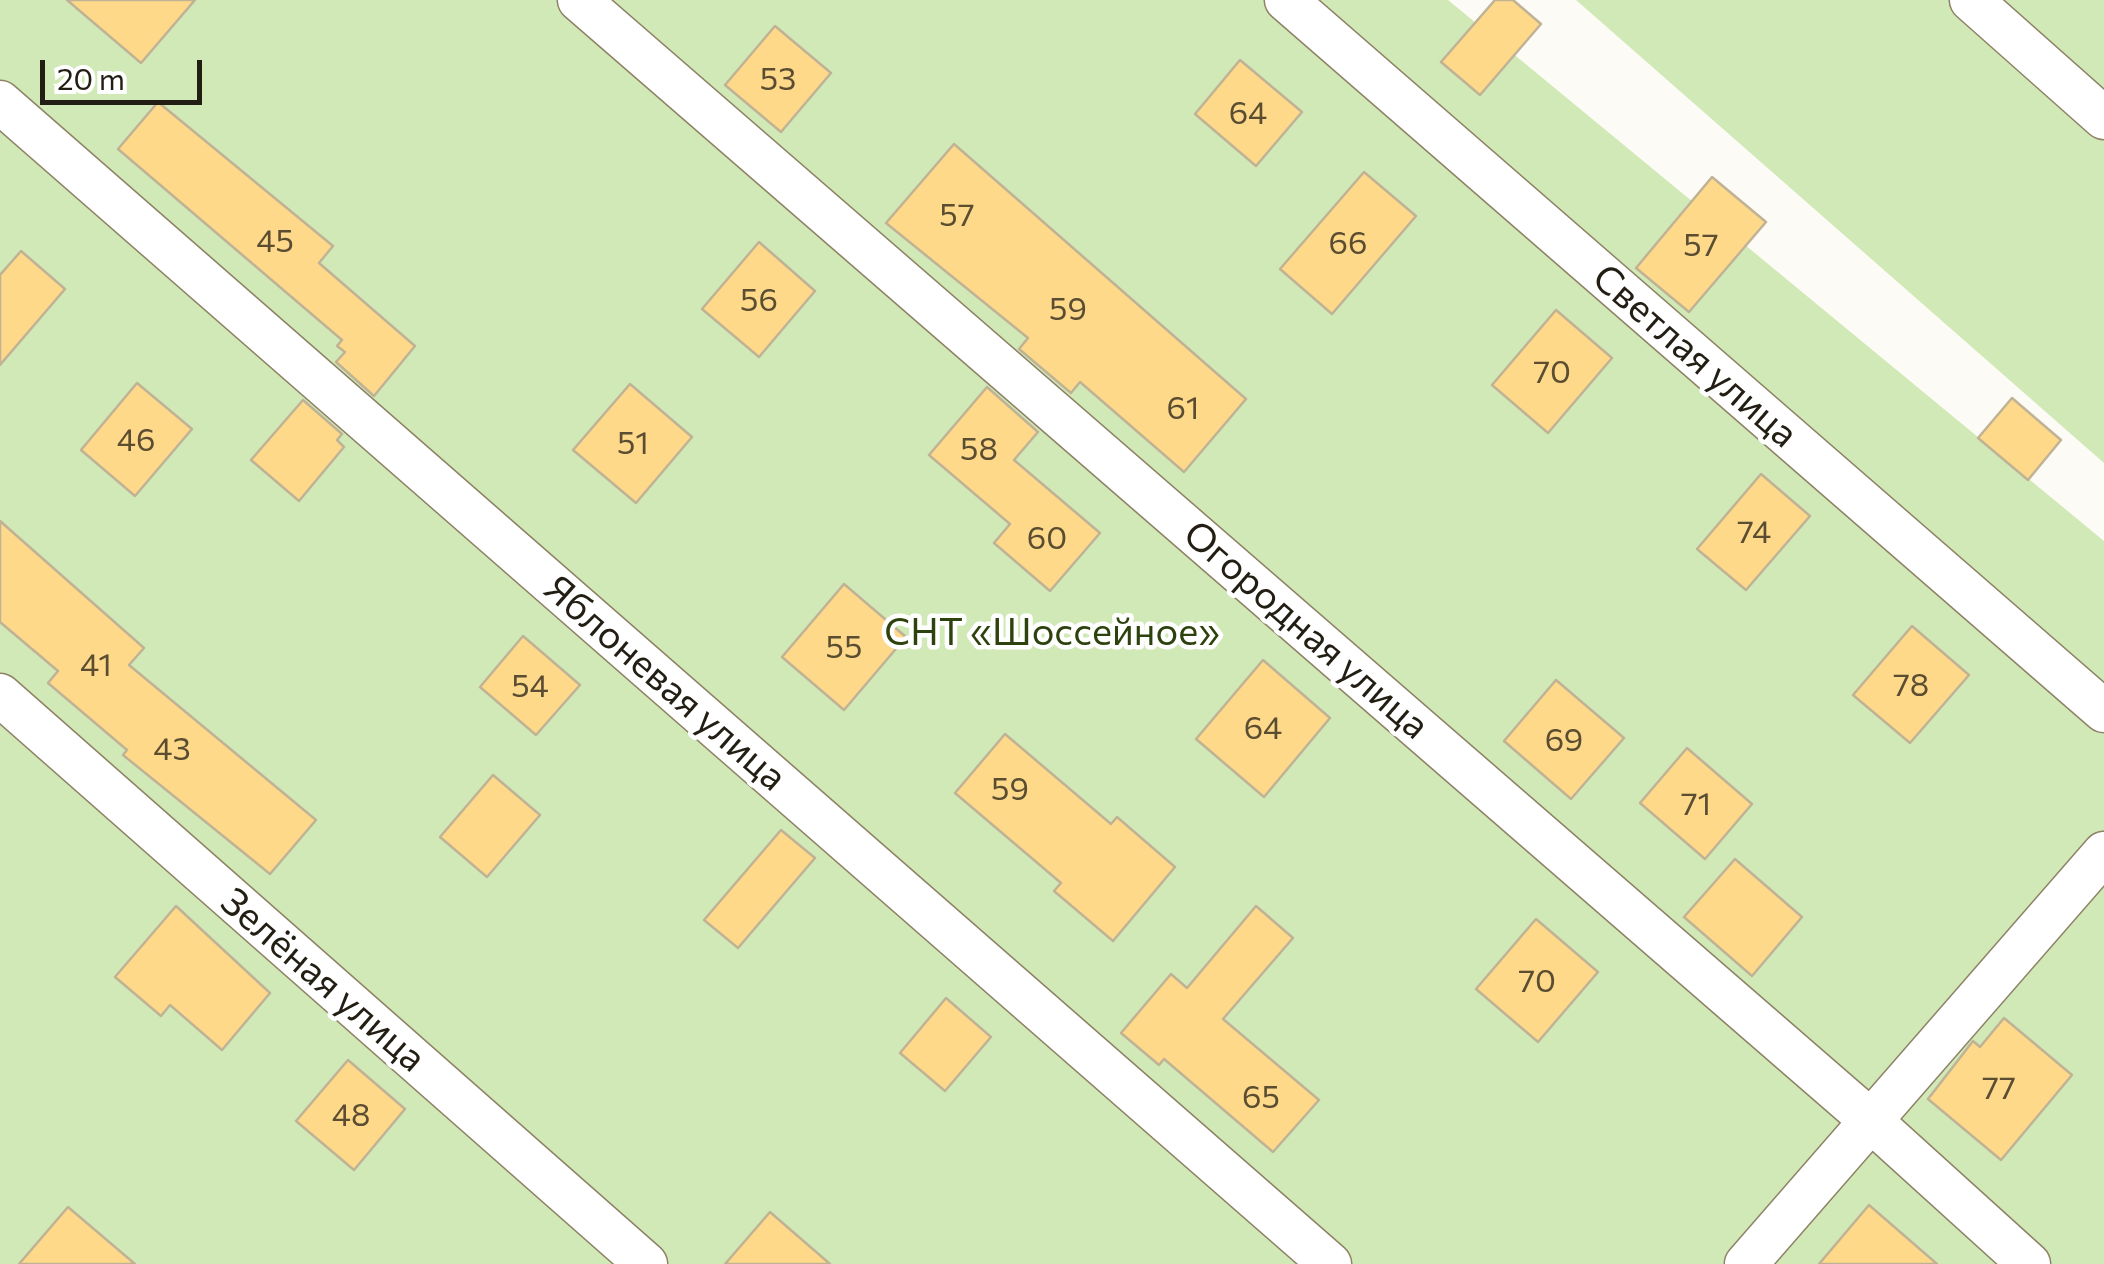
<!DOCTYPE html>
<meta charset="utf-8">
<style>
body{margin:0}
#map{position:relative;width:2104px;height:1264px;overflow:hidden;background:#fdfbf5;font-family:Commissioner,sans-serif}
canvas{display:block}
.scale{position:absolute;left:40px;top:60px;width:162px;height:45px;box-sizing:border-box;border:5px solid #231e13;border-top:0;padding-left:12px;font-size:30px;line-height:35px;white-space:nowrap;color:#231e13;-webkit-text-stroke:8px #fff;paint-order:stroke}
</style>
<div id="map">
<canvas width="2104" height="1264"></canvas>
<div class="scale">20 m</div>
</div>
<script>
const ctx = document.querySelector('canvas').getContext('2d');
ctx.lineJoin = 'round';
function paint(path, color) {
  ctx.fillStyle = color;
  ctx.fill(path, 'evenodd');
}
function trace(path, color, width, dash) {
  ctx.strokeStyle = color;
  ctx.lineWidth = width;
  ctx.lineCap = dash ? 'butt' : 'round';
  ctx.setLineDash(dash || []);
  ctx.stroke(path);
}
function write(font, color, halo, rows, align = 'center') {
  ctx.font = font + ' Commissioner,sans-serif';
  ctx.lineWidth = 9;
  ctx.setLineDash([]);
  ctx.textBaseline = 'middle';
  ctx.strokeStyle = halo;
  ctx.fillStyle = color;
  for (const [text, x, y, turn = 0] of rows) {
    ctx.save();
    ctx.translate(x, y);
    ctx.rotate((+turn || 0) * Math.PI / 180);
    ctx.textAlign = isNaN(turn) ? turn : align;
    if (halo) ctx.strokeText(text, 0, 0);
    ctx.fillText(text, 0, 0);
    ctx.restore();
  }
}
const green = new Path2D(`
 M0,0H1448L2104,541V1264H0Z
 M1576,0H2104V463Z`);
const building = new Path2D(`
 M67,0H195L141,63Z
 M1495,0H1513L1541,24L1480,95L1441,62Z
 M775,26L831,73L781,132L725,85Z
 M1240,60L1302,112L1256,166L1195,114Z
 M158,102L333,246L319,263L415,346L374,396L336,362L345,352L337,346L342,340L118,149Z
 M954,144L1246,399L1184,472L1080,382L1071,393L1019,349L1028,338L886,223Z
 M1364,172L1416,216L1332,314L1280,269Z
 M1712,177L1766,222L1689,312L1636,268Z
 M759,242L815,291L759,357L702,309Z
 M21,251L65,289L0,365V275Z
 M1556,310L1612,358L1548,433L1492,385Z
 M137,383L192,429L135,496L81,450Z
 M630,384L692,437L636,503L573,450Z
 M987,387L1038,432L1014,460L1100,533L1050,591L994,543L1010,524L929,455Z
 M2012,398L2061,440L2028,480L1978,438Z
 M303,400L342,434L337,440L344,447L299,501L251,460Z
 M1761,474L1810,516L1746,590L1697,549Z
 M0,521L144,648L129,665L316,820L270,874L123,755L127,750L48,683L58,671L0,622Z
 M844,584L906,637L844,710L782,657Z
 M1912,626L1969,675L1910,743L1853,695Z
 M523,636L580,685L536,735L480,687Z
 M1263,660L1330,718L1264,797L1196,739Z
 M1556,680L1624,738L1571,799L1504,741Z
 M1005,734L1111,824L1117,817L1175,867L1113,941L1054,891L1061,883L955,793Z
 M1687,748L1752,804L1705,859L1640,803Z
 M493,775L540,815L487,877L440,837Z
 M781,830L815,858L738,948L704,920Z
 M1735,859L1802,917L1752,976L1684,917Z
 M176,906L270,993L222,1050L170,1005L161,1016L115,977Z
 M1256,906L1293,938L1223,1019L1319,1100L1273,1152L1164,1059L1159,1065L1121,1033L1171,974L1187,988Z
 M1536,919L1598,972L1538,1042L1476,989Z
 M946,998L991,1037L945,1091L900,1053Z
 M2004,1018L2072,1075L2001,1160L1928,1099L1973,1041L1980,1047Z
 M348,1060L405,1109L354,1170L296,1121Z
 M1869,1205L1937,1264H1819Z
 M68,1207L135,1264H19Z
 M770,1212L830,1264H725Z`);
const minor = new Path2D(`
 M579,0L1870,1120L2029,1264
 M1286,0L2104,711
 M1971,0L2104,118
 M0,102L1330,1264
 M0,695L646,1264
 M1746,1264L2104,853`);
const numberNames = [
 ["53",778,79],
 ["64",1248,113],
 ["57",957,215],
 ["45",275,241],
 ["66",1348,243],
 ["57",1701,245],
 ["56",759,300],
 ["59",1068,309],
 ["70",1552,372],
 ["61",1183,408],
 ["46",136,440],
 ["51",633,443],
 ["58",979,449],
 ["74",1754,532],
 ["60",1047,538],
 ["55",844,647],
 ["41",96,665],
 ["78",1911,685],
 ["54",530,686],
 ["64",1263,728],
 ["69",1564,740],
 ["43",172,749],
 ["59",1010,789],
 ["71",1696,804],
 ["70",1537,981],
 ["77",1999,1088],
 ["65",1261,1097],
 ["48",351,1115]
];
const streetNames = [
 ["Светлая улица",1695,356,41],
 ["Огородная улица",1306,630,41],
 ["Яблоневая улица",665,683,41],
 ["Зелёная улица",323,980,41]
];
const parkNames = [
 ["СНТ «Шоссейное»",1052,632]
];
paint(green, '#d1e9b7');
paint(building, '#fed98a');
trace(building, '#c0b295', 2.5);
trace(minor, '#8f8267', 45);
trace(minor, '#fff', 42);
write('32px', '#5a4d31', null, numberNames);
write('38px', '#231e13', '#fff', streetNames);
write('38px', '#2d420d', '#fff', parkNames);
</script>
